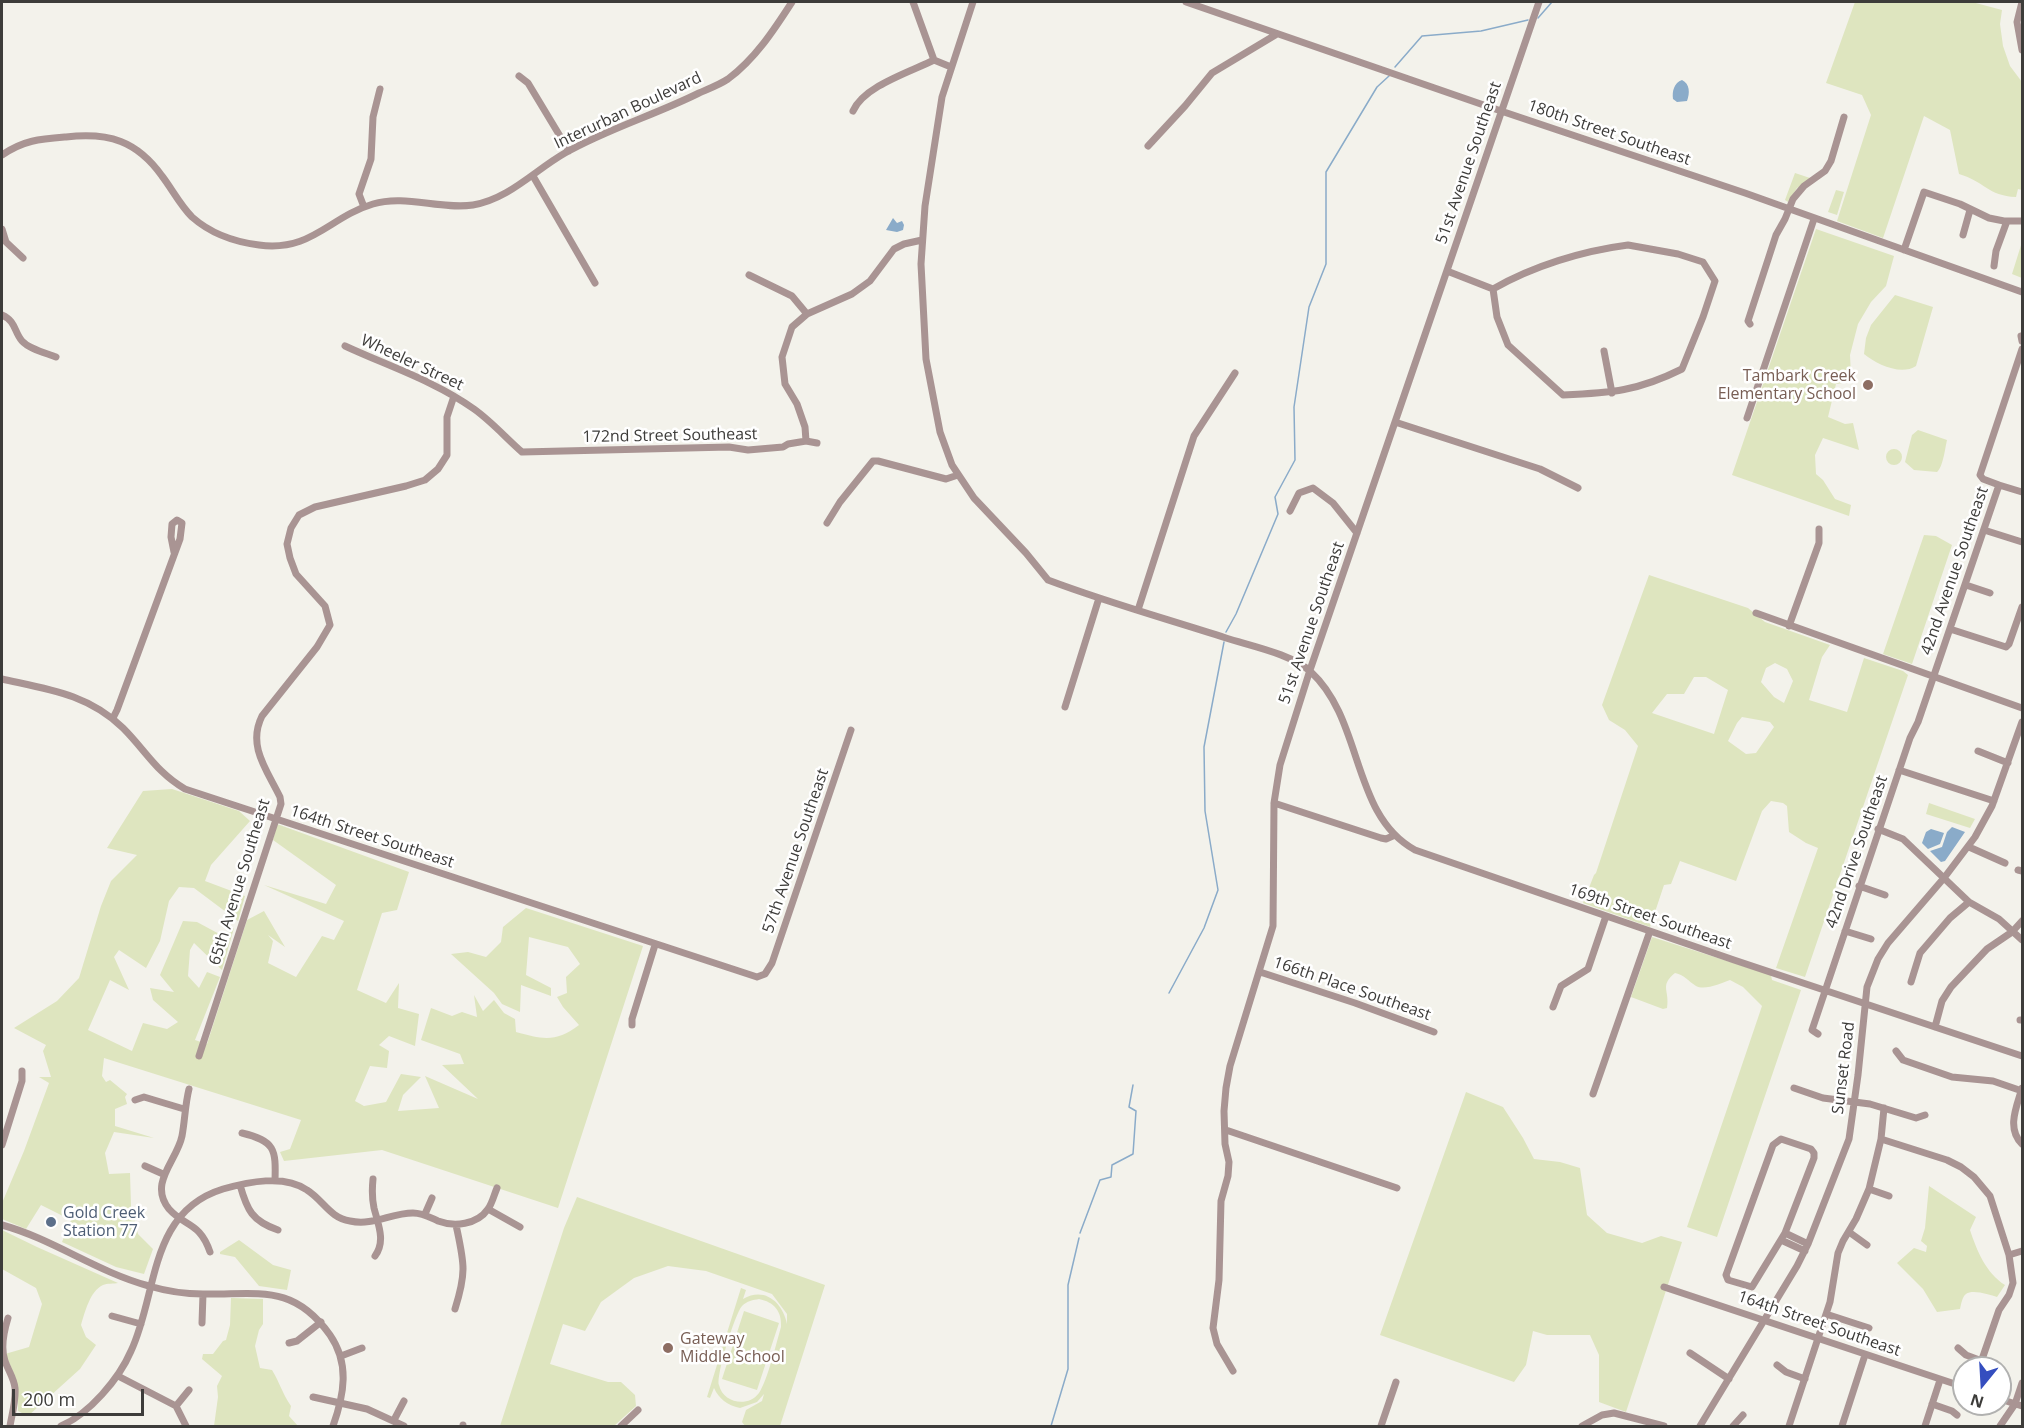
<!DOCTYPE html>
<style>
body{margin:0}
#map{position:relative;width:2024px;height:1428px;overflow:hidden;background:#f3f2eb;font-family:"Open Sans",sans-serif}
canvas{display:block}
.frame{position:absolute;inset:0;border:3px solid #3d3c3a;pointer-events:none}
.north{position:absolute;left:1952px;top:1356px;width:60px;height:60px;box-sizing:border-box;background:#fff;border:2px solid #b1b1b0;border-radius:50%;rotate:198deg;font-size:16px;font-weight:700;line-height:24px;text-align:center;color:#3d3c3a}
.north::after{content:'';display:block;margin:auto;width:21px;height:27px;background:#354ebf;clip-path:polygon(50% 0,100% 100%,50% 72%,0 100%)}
.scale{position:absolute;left:12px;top:1389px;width:132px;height:27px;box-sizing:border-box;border:3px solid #3d3c3a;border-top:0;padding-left:8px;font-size:18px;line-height:21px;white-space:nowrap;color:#3d3c3a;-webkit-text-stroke:4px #fff;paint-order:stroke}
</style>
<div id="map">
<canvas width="2024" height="1428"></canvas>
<div class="frame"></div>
<div class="north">N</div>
<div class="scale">200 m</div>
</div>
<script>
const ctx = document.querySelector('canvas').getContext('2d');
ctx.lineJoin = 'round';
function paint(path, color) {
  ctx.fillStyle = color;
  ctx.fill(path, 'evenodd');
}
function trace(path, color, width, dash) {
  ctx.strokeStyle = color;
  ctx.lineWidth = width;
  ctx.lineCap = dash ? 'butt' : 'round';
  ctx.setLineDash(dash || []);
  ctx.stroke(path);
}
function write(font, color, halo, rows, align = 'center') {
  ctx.font = font + ' "Open Sans",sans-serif';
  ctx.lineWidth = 5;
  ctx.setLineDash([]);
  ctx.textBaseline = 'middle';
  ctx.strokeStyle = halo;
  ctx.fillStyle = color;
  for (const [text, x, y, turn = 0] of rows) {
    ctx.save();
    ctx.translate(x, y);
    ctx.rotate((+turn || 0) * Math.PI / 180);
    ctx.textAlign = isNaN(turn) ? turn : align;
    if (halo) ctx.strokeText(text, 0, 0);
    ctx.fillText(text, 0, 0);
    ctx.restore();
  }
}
const green = new Path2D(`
 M1855,2H1972L2002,10L2000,24L2003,46L2010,66L2022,82V190L2018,189L2016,197C1988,196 1984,181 1959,174L1950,130L1924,116L1883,238L1837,221L1871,115L1862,95L1826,83Z
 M1795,173L1813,179L1797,188L1788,202L1785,200Z
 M1836,190L1844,192L1837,215L1828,212Z
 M1816,229L1894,256L1886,286L1871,302L1858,324L1850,355L1851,375L1849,382L1836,384L1828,417L1845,424L1853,423L1859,450L1823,438L1815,455L1816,474L1823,480L1835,499L1851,505L1849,516L1732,475Z
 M2022,242V278L2012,274Z
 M1895,295L1933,307L1916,366C1901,376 1876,364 1864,354L1866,338L1871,325Z
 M1918,430L1947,440C1945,449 1943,467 1937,472L1914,470L1905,462L1912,435Z
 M1886 457a8 8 0 1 1 16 0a8 8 0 1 1-16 0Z
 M1924,535L1936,536L1952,545L1912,664L1883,654Z
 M1649,575L1748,608L1765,622L1830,645L1822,657L1809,700L1847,712L1864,658L1903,671L1908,675L1805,977L1776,968L1818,848L1806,843L1789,832L1787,806L1783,803L1771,801L1762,811L1736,881L1680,861L1671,884L1664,885L1650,927L1583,903L1594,875L1596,873L1638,746L1625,730L1609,720L1602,705ZM1775,663L1787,669L1793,681L1784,703L1774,697L1761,682L1766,668ZM1694,677H1706L1728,690L1714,734L1652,713L1667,694H1684ZM1742,717L1770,722L1774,727L1756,753L1746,754L1728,741L1737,723Z
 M172,789L239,811L250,821L211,865L205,881L245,896L238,921L194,888L179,887L169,901L160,941L146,968L119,950L114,957L129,990L110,980L88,1030L132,1051L143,1023L167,1029L178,1022L153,1000L150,988L174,992L160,975L183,921L197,922L223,936L234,928L222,970L194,943L190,950L188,976L199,988L207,972L220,977L195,1040L207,1044L247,920L264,911L285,947L268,935L273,941L268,963L296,977L322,936L334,940L344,921L264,885L326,904L336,885L273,840L277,824L409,872L397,910L382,913L357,990L386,1003L399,983L398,1008L419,1014L415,1046L389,1036L379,1045L389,1051L387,1068L370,1066L355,1101L364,1106L386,1102L401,1074L421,1077L403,1095L398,1111L439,1108L425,1076L478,1099L442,1065L464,1064L460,1054L421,1040L431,1008L452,1016L462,1012L477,1017L474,995L483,1011L494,1000L504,1013L515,1019L516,1032C542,1039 556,1043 579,1025L563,1007L557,997L567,993L566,977L580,964L568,947L529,937L526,975L551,988V996L521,985L520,1012L502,1004L494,993L451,954L468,952L486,957L501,942L503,927L526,908L643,946L558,1208L382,1150L284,1161L280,1152L290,1149L301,1120L104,1058L102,1076L106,1082L110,1080L127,1094L125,1097L127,1104L115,1109V1126L154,1138L114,1132L105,1153L109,1174L130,1173L131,1206L138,1234L153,1249L144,1274L116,1267L62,1242L71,1220L41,1205L26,1229L2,1219V1203L24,1151L49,1083L39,1077H51L43,1051L46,1045L14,1028L57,1001L79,978L101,906L111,881L137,855L107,848L143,791Z
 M1929,803L1975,819L1970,828L1926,814Z
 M1652,937L1771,975L1772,980L1801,990L1717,1237L1687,1227L1762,1006L1743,987L1730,980C1721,983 1705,991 1696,986C1688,981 1685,975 1675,973C1659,986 1670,990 1667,1008L1663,1009L1631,997Z
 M1466,1092L1503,1107L1523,1138L1534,1159L1560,1162L1580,1168L1587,1215L1607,1233L1642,1243L1661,1236L1682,1242L1626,1412L1599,1402V1355L1590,1335H1547L1533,1331L1526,1365L1514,1382L1380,1335Z
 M1929,1186L1976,1217L1970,1230C1977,1251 1986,1273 2005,1285L1997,1297C1990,1295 1973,1289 1966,1294C1962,1297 1961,1305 1960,1309L1937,1312L1923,1289L1897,1263L1914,1248L1926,1252L1927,1246L1921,1241L1925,1228Z
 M577,1197L825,1285L780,1426H745L742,1422L746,1410L762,1401L764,1394L757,1402L740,1408C727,1405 719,1399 714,1388L710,1398L707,1397L741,1288L746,1290L743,1299C765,1286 783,1303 787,1324V1314L772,1294L706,1271L668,1266L634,1278L601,1302L585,1331L563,1324L550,1364L608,1382H621L635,1395L636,1406L614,1426H500L564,1228ZM759,1299C774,1302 782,1311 781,1327C776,1344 768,1379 759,1393C748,1408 723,1403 719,1385C716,1375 735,1314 742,1306C747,1301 753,1300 759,1299Z
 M2,1230L37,1247L118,1283C114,1284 107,1283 103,1285C90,1291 85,1312 81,1325L86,1337L96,1345L80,1369L28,1416L18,1411C19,1389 15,1373 5,1354L29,1347L42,1304L36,1288L2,1269Z
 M239,1240L273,1265L291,1270L287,1290L259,1286L235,1257L220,1254V1252Z
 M231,1298L263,1299V1324L259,1330L255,1346L260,1368L272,1370C280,1383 282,1393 291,1406L289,1416L298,1426H214L218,1397L217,1386L222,1376L202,1359L203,1354H213L223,1341L226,1340L230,1325Z
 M744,1311L779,1323L757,1390L722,1379Z`);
const water = new Path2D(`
 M1682,80C1690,84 1690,93 1687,101L1677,102L1673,99C1672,91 1674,83 1682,80Z
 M893,218L897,223L902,221L904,225L903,230L897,232L886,230Z
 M1952,827L1965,832L1945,861L1941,862L1930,851L1942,847L1947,832Z
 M1931,829L1944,833L1940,844L1928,849L1922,843L1926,832Z`);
const stream = new Path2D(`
 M1538,18L1552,2
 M1395,67L1422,36L1481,31L1528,20
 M1226,632L1236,614L1278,514L1275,497L1295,460L1294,407L1309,307L1326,264V172L1377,87L1389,76
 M1169,993L1204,928L1218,890L1205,811L1204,747L1224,642
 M1080,1233L1100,1180L1111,1177L1112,1165L1133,1154L1136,1111L1129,1107L1133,1085
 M1051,1426L1068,1369V1285L1079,1238`);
const minor = new Path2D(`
 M913,2L934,60L951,67
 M973,2L942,97L925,206L921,264L926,359L940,432L952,465L974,498L1026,553L1048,580C1106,602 1167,619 1226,638C1251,646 1292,654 1311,672C1364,721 1351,815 1415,850L1734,960L2022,1056
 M1186,2L1501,111L1745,193L2022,292
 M2022,2L2017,22L2022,50
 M519,76L528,83L569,151
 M853,111C864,86 910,72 934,60
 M1148,146L1185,106L1212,73L1277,34
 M2,155C24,140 40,139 66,137C109,132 137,141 162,176C172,189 180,205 192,217C210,233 235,242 259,245C312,252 329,217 373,204C405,194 440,210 473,205C509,199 535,170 565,153C607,129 655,115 699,93C708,89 719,85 728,79C755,59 774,30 792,2
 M533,176L595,283
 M364,207L359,194L371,159L373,117L380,89
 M2,229L6,242L23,258
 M1963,235L1970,210
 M1628,245L1678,254L1703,262L1715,281L1703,317L1682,369C1638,391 1611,393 1563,395L1508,345L1497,317L1493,289C1533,266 1582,251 1628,245Z
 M1904,250L1924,192L1960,204L1989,218L2004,221H2022
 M1994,266L1996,251L2007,221
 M1447,271L1493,289
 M749,275L792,296L807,314
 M2,315C16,321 14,332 22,341C29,349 46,353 56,357
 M1750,324L1748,321L1776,235L1785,219L1793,199L1804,186L1825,171L1831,161L1844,117
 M2021,336L2022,341
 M345,346C388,366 435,381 474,409C491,421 506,438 522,452L729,447L748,450L783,447L788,444L806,441L817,443
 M1604,351L1612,393
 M1747,418L1814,219
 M1395,422L1540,469L1578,488
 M806,441L805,427L797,404L785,384L782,357L792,327L807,314L852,294L870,281L894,249L904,244L922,240
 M1999,485L2022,492
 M1290,511L1299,493L1313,488L1333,503L1357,533
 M827,523L840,502L873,461H878L946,479L958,475
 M1984,530L2022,542
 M1966,585L1990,593
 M1138,610L1194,436L1235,373
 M1756,613L2022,708
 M1789,626L1819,543V529
 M1950,629L2006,647L2009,644L2022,607
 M2,679C47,689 88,694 123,728C146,751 156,772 185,789L757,977L765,974L772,963L851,730
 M1065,707L1099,598
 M113,718L117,710L180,539L182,523L177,520L172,524L171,537L174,552
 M1978,751L2008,763
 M1899,770L1994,801
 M1274,803L1381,838L1386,839L1395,835
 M1878,829L1903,839L1969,902L1999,919L2022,940
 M1969,847L2005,863
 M2018,870L2022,871
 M1859,886L1885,895
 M1845,931L1871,939
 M1260,972L1355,1003L1434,1032
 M1911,982L1920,953L1950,918L1969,902
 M1553,1007L1561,986L1588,969L1606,916
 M2020,1020H2022
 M632,1025V1019L655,945
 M1935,1027L1942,1001L1951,987L1987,949L2012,932L2022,921
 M1818,1034L1812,1030L1910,738L1918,722L1999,485L1983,479L1980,475L2022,349
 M1896,1051L1903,1060L1952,1077L1993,1081L2022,1091
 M199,1056L281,804L280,797C267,770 247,746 262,716L317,647L330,625L325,606L296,574L290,558L287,544L291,528L299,515L315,507L406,486L425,480L438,469L447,455V417L454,396
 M1794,1088L1823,1098L1870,1104L1916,1118L1925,1115
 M2022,1088C2017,1106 2006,1128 2022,1144
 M189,1089C185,1105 185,1120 182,1136C177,1161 148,1183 169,1209C185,1227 200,1222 210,1252
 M1593,1094L1650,931
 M135,1100L144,1097L184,1109
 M1226,1130L1397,1188
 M242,1133C275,1141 276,1149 275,1181
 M1781,1139L1811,1149L1814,1153V1158L1785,1233L1752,1287L1728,1280L1726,1275L1773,1145Z
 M1881,1139L1947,1160L1961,1167L1974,1177L1990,1196L2009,1255L2013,1283L2009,1295L1999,1310L1979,1368
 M2,1145L22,1081V1071
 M145,1166L163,1174
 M373,1179C372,1189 372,1199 374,1208C378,1224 386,1241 375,1256
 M240,1185C247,1210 252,1221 278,1230
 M1869,1189L1889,1196
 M488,1209L520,1227
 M425,1214L432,1198
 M2,1225C53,1239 97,1272 149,1286C166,1291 185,1294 203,1294C258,1295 293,1283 330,1335C350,1364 344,1395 333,1426
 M1849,1232L1867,1245
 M1785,1233L1808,1244
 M1781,1240L1805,1251
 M2009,1255L2022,1251
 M1664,1287L1964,1387
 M455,1309C467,1271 464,1263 456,1225
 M1826,1314L1869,1328
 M112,1316L141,1324
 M8,1318C4,1331 0,1347 5,1361C8,1370 14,1378 15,1388C16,1401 12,1414 10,1426
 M202,1323L203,1294
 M289,1343L297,1341L321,1322
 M1958,1348L1966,1355L1982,1361
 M1690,1353L1729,1379
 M341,1356L362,1348
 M1777,1365L1786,1372L1805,1379
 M1233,1371L1217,1344L1213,1328L1219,1280L1221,1201L1228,1176L1229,1162L1225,1144L1224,1111L1226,1088L1230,1066L1273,926L1274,803L1280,765L1310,670L1539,2
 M118,1376L176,1406
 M313,1397L367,1409L404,1426
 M2000,1399L2022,1406
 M1932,1404L1952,1411L1957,1415
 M176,1406L186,1426
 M176,1406L189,1390
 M394,1420L404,1401
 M61,1426C89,1414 119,1379 131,1351C158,1294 148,1212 223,1189C248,1182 284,1174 307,1190C323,1200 330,1218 350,1221C373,1226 391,1213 413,1213C423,1213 429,1217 438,1221C454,1227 477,1225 488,1209C492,1204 494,1195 497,1188
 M463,1426V1425
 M621,1426L638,1410
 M1381,1426L1396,1382
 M1582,1426L1602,1415L1614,1413L1664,1426
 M1700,1426L1797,1266L1808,1244L1849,1139L1858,1075L1867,987L1878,959L1888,943L1944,878L1975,837L1992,806L2022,722
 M1733,1426L1743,1415
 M1789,1426L1830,1302L1838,1253L1843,1241L1856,1219L1869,1189L1881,1139L1884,1108
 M1842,1426L1865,1355
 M1925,1426L1940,1380
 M2000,1426L2015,1404L2022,1383`);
const markers = [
 [1868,385,6,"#8d6e63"],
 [51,1222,6,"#5c6f8a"],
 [668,1348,6,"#8d6e63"]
];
const streetNames = [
 ["Interurban Boulevard",628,111,-25],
 ["180th Street Southeast",1609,133,19],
 ["51st Avenue Southeast",1469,163,-71],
 ["Wheeler Street",412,363,25],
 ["172nd Street Southeast",670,436,-1],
 ["42nd Avenue Southeast",1955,571,-71],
 ["51st Avenue Southeast",1312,623,-71],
 ["164th Street Southeast",372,837,18],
 ["57th Avenue Southeast",796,851,-71],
 ["42nd Drive Southeast",1857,852,-71],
 ["65th Avenue Southeast",240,882,-73],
 ["169th Street Southeast",1650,917,19],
 ["166th Place Southeast",1352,989,19],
 ["Sunset Road",1844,1068,-83],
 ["164th Street Southeast",1819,1324,19]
];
const educationNames = [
 ["Tambark Creek",1856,376],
 ["Elementary School",1856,394],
 ["Gateway",680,1339,"left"],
 ["Middle School",680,1357,"left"]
];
const serviceNames = [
 ["Gold Creek",63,1213],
 ["Station 77",63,1231]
];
paint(green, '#dee5bf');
paint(water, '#8aabc9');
trace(stream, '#8aabc9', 1.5);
trace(minor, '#a99493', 7);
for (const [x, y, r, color] of markers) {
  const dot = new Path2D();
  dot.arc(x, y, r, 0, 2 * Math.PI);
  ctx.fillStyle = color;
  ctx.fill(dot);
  trace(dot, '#fff', 2);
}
write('16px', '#3d3c3a', '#fff', streetNames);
write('16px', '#785e54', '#fff', educationNames, 'right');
write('16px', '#4e5e75', '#fff', serviceNames, 'left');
</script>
